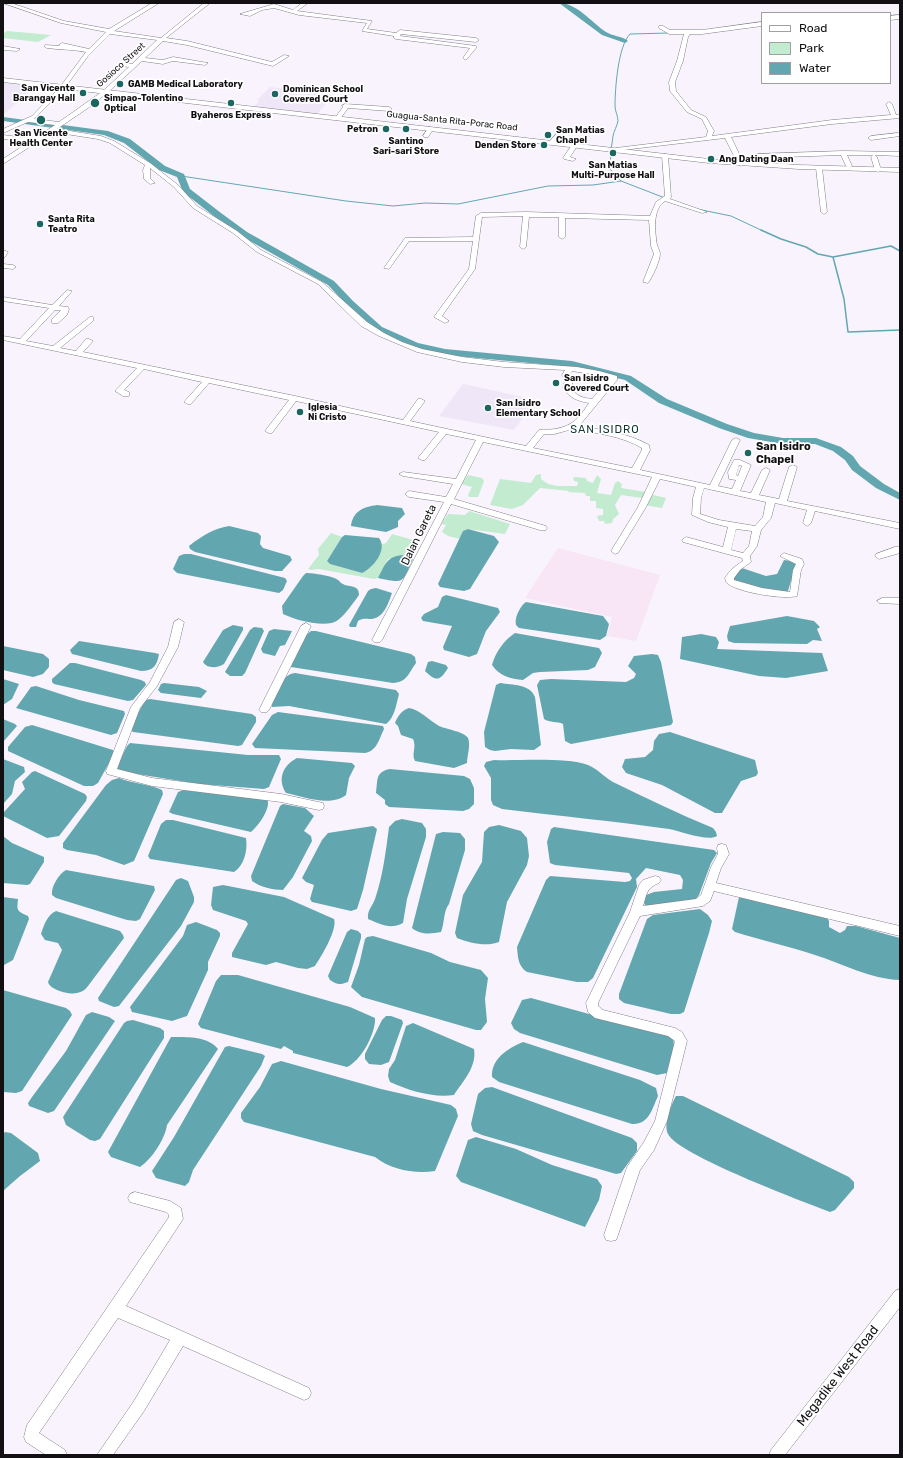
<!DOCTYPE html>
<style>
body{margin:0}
#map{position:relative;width:903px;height:1458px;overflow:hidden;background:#f9f3fe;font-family:Rubik,sans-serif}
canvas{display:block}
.frame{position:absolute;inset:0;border:4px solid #121013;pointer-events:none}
.legend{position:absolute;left:761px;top:12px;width:130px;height:72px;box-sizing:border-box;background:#fff;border:1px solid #a09fa1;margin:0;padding:5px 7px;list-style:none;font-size:12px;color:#121013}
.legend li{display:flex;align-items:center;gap:8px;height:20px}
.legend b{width:20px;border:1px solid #a09fa1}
</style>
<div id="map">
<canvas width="903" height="1458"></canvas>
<div class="frame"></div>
<ul class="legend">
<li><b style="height:5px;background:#fff"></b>Road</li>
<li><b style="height:11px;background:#c2ebd0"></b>Park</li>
<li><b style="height:11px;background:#62a7af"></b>Water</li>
</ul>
</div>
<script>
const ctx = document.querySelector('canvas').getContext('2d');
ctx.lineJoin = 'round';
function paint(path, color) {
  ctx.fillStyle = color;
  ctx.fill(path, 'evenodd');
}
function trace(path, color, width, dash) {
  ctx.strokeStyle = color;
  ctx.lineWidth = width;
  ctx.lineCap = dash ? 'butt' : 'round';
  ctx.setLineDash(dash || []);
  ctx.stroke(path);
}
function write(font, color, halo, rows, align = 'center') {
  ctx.font = font + ' Rubik,sans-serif';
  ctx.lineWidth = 3.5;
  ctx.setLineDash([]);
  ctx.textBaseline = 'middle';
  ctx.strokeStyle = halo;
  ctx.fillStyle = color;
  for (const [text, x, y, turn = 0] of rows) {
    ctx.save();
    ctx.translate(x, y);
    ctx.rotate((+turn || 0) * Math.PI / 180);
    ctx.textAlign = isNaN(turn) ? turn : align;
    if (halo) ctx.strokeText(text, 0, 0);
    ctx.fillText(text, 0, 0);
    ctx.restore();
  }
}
const industrial = new Path2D(`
 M558,548L660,575L636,641L607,636L612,617L525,598Z`);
const built = new Path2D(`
 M3,82L39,87L32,93L30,92L5,113H3Z
 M270,87L334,95L317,114L254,107L259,101L257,100Z
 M463,384H464L536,400L514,430L439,416Z`);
const green = new Path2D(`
 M7,31L51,35L38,42L3,38V34Z
 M541,474V479L548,484L557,486H577L578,482L574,481L573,478L575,477L586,478L587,481L593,483L597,475L601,479L597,493L611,495L615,483L618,481L622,484L621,488L646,492L642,498L621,495L615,505L619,514L613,519L612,523L605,524L604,521H599L597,516L603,515V509L596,508V501H590V496H586L585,493L568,492L569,491L540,488L523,505L512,509L490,505L500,479L531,483L536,475Z
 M468,475L482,478L484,481L478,497H469L468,495L472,487L461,484Z
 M649,494L666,498L662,508L644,505Z
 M469,511L510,524L505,534L468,529L463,531L460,539L448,536L442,532L446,525L441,524L448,514L465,515Z
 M331,533L342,537L327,561L330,564L362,573L381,552L380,545L386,543L392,534L413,540L418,544L413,559L402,555L388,559L378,578L374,579L319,569L311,570L308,569L319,555L318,549Z`);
const water = new Path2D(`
 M377,505L402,508L405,514L398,521V527L386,532L351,526C353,511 363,507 377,505Z
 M229,526L258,533L261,536L260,544L263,548L290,556L292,560L282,571H275L195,552L190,549L189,546C203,535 213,529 229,526Z
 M468,529L494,536L499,542L470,589L464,591L440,587L438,584L463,531Z
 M345,535L379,538C388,550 373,568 362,573L330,564L327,561L342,537Z
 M184,554H191L285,578L287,581L283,590L279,593L177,573L173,569L179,556Z
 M402,555L413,559C402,583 405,584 378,578C385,565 386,557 402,555Z
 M784,560L791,561L796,564L788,591L770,592L734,583L732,577L738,570L742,568L766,576L777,574Z
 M306,573C313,573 333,576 338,580C340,581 340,583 343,584C350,588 359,584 359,595C353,603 346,614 338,620C327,629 295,620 283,614L282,606L303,576Z
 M376,588L392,593C388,604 384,618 371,619C365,619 363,618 358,621L356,627H350L349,625L368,591L371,589Z
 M446,595L498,608L500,612L486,631L477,654L469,657L444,650L443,647L452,626L423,621L421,618L424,614L438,607L442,597Z
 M526,602L603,616L609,624L606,636L600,640L519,628L516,625C514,618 520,606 526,602Z
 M787,616L814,621L820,627L817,629L822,641L813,640L807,644L734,643L728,641L727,636L730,626Z
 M233,625L243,627V630L224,664C218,668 207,669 203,662L223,630Z
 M254,627L262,628L264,631L245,673L242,676H230L225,672L250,630Z
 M274,629L292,631L285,645L280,646L275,656L263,653L261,649L269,631Z
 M311,631H316L411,654L415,657L416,663C408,674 407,682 393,683L291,667L290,664L306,635Z
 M515,633L593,647L599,648L602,653L595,667L588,670L540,672L533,673L523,680C511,679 499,676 492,665C495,653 504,640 515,633Z
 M701,634L716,637L719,642L717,649L822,653L828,671L786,678L759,676L680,659L682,637Z
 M79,641L155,653L159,654C157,666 153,671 141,671L72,654L70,650Z
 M3,646L43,654L49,659V667L43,674L33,677L3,670Z
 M652,654L658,655L661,662L673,722L671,725L571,744L565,741L563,724C557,721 550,723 544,719L537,685L540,680L551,679L626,682L634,678L636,674L628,666L634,656Z
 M432,661L446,665L448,668C440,681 436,682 425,671L428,662Z
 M70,663H75L141,680L145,682L146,685L133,700L128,701L54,684L52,682V679Z
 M295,673L396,690L399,694C396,705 395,717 386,724L289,706L272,707L271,703C277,691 281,675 295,673Z
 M3,679L19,684L12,699L3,705Z
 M164,683L199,687L207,691L201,698L161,693L158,690L161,684Z
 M500,683C513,685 530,684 535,697L541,745L534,750L511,749L495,751L490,750L485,747L484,732L496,685Z
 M36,686L79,700L124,711L125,714L117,733L111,735L16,708L31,687Z
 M150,699L252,714L256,717V722L242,745L238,746L133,732L130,729L145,700Z
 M409,708C420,710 429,720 439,726C446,729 465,732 468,738C471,745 467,756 467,763L454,768L415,761C411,754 417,747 413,739L401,735L398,726L395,723C397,717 402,710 409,708Z
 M278,712L383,726L384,729C379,739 377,751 365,753L255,748L252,744L272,715Z
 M3,719L15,724L17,726L3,742Z
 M32,725L113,750L114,754L98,783L93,786H84L8,751V747L25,727Z
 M670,732L755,760L758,773L756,776L741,781L722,813H715L662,785L626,773L622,767L625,759L645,757L653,750L654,741L659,734Z
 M130,743L248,755H279L281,759L269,787L264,789L199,784L118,771L116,769L117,766L127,746Z
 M297,758L352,763L355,766L349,778L346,795C330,807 304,797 286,793C277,779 283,765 297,758Z
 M3,759L24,767L25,772L15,781L12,794L3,804Z
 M494,760C519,761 566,757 588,765C598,769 604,777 613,782C646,798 679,814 713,828L716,832L717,836C708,842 680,831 669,829C614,821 558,816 502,809L493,805L491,800V778L484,766L486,762Z
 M390,769L464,776L470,779L474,788V804L469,809L463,811L389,807L385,804V800L376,793C378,780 375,772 390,769Z
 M35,771L85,794L87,797L86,801L59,836L47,838L3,816L4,812L25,789L22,782L32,772Z
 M119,778C133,784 150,784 162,790L163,794L134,861L124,865L96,855L67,850L63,848V843L106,785L112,780Z
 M183,790L242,797L267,798C272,808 258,826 251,832L173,814L169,812L178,792Z
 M283,804L305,808L314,816L304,831L311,836L312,841L293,877L283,890C273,890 260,887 252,881L251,876L280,806Z
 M402,819L422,823L426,829V837L407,899L403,923C390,930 380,924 368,919C367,910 372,907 375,899C383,876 386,850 389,827L395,821Z
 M166,820H173L246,838C248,850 244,866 234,872L150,859L148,856L161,824Z
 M499,825L521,831L527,838L529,856L527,865L507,902L499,942C486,947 470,943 457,938L455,933L463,895L482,862L484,832L489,827Z
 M373,826L377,829L363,890L357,909L351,911L312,902L310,899L314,885L306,882L302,878L322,840L328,833Z
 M554,827L714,850L717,853L711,863L699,895L695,900L652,907L645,905L644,902L646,895L654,892L682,889L683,880L680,875L646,868L636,879L637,887L593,978L588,982H577L527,972C518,966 518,958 517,947L546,880L550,876L625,882L630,881L632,878L629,873L555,865L550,863L547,842L551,829Z
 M443,832L460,833L465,839V850L449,904C443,912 445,922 441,932C431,934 420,935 412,928L436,834Z
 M3,836L12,843L44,857V862L30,884L27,885L3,883Z
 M66,870L154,886L155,890L140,919L136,921L127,920L56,898L52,895C51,886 59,874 66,870Z
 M181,878L188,881L194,897V902L181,926L119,1006L114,1007L99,1001L98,998L176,880Z
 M223,885L284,897L334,919C338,929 321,957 315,966L307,969L298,968L276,962L266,965L232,957V953L248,924L246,921L213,910L211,905L213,887Z
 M3,897L18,899C17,910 16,911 28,916L29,919L13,960L4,965L3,967Z
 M739,897H748L827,918L829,921V927L840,933L845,930L847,926H856L900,938V980C870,979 843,964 815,955C788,946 761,940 735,932L732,929Z
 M700,909L708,915L712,921L709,933L684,1012L680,1014H671L624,1003L619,999V994L647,919L653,915Z
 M56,911L120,931L123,935L124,938L88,986C85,990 82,992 77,993C69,995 50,990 48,982L62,950L58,943L45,940L41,934C44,925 47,915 56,911Z
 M196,922L217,930L220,933V936L208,962V970L187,1016L172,1021L132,1012L130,1007L183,936L187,925Z
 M351,929L358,931L361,934V938L348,982C340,985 337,985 330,980L328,976L347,932Z
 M373,936L431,953L450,962L481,970L488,978L485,999L487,1022L481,1030H476L362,997L351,987L359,965L365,939L367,937Z
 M221,975H238L350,1007L375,1018C376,1033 361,1061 347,1067L293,1053V1051L284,1046L281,1049L201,1028L198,1024L216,981Z
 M3,990L66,1008L70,1011L72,1015L22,1091L16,1093L3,1092Z
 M531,998L669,1036L673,1038L674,1045L667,1073L657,1075L520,1033L514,1029L511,1023L522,1000Z
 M92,1012L109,1017L115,1021L54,1111L48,1113L29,1106L28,1103L32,1097L66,1051L86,1015Z
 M386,1016H391L402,1020L403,1023L389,1062L381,1065L369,1064L365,1059V1054L382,1020Z
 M133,1020L160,1028L164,1031V1038L100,1139L95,1141L90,1140L66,1125L63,1117L124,1023L127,1021Z
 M413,1023L474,1049C477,1067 463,1081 454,1095C433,1098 410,1091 390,1082L388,1076L389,1069L395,1060L406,1026Z
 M171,1037C187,1037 208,1036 218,1049L167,1125C165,1139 152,1159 140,1167L111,1157L108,1152Z
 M523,1042L640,1080L656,1088L658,1096C652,1109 649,1125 632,1124L499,1082L492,1077C491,1059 508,1048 523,1042Z
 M229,1046L262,1054L265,1056L261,1066L193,1170L189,1182L185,1186L156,1178L152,1171L174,1137L225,1047Z
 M281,1061L381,1089L451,1105L456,1109L458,1116L435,1171C415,1174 391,1170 375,1157L244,1122L241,1118V1113L260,1087L272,1064Z
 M492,1087L632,1138L637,1143V1151L621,1173L616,1174L482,1135L473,1131L471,1124L478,1094L485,1088Z
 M676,1096H683L849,1177L854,1182V1188L835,1210L830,1212C802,1201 678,1155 668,1134C663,1124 671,1105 676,1096Z
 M5,1132L11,1133L38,1153L40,1161L20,1176L3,1191V1134Z
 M476,1137L516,1149L552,1165L597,1179L602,1186L599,1200L585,1227L461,1182L456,1176L468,1140Z`);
const streamFar1 = new Path2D(`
 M181,176L346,201L393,206L425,203L458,204L548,186L593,185L621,181L665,198
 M621,181L609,168L611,156L609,154C612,147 612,143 613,136C614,131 617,126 618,121C618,116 615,111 615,106C615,89 618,46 630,34L669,33
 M697,209L731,216L763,231`);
const stream = new Path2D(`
 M761,230L781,239L806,247L818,254L833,257L891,246L900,251
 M833,257L844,299L848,332L900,330`);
const river = new Path2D(`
 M559,3C577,3 591,22 606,32C612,36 622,36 628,41L625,43L602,35Z
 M3,117L108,131L130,139L165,166L184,174L190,189L221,213L247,232L334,281L353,301L382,327L418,343L445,349L572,361L631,376L667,399L727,424L754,433L783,438H816L841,447L853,456L860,466L884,484L900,493V500L876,488L852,470L845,460L833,451L815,444H783L748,438L719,428L659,403L625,380L572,367L445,355L412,347L376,331L347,305L328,285L241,236L215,217L183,192L177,177L159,170L124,143L104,135L3,121Z`);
const minor = new Path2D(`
 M3,3H11L64,21L109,29L152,3H159L114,31L161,38L204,3H210L166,38L187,41L272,62L284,55L289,56L273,66L187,45L163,41L145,58L163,60L173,57L208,63L205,65L173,61L163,64L142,61L107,93L88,108L57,129L101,136L114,141L150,163L178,185L197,206L237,231L261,250L322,282L367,322L384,333L402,342L422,349L462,357L504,362L577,367L599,371L617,376V380L579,426C603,430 628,433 649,445L650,450L640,470L710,485L732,440L736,438L740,440L718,486L732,489L736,480L729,479L728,472L734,460H740L751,465L740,491L751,493L762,470L766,468L770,470L759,495L779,499L789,467L793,465L797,467L787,501L900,523V529L815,511L811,523L807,526L803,523L807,510L775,503L771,518L761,530L757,546L750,556L751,562L740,570L734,578V580L762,588L790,592L793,570L796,564L780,556L784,553L802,559L804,564L801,570L797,596C784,600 734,592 726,582L725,578C730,570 735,566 743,561L742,558L683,542L682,540L686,537L723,547L728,527L708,522L692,515L693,498L696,487L660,479L646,507L618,553L615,554L611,551L638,507L652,477L483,442L454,499L546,526L547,528L546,530H540L451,504L382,640L380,642H374L372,640L444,502L409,497L405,494L409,491L446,497L453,484L403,476L399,474L403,472L456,479L476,440L446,434L425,460H422L418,458L439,432L296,401L272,433H269L265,431L289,400L209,383L191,404H188L184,402L202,382L144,369L124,390L129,392V396H123L115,391L137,368L3,340V336L20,339L49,308L3,301V297L52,305L67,290L72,291L59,306L68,307L69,309L67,315L58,323H52V319L61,310H55L26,341L53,346L90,317H93V321L60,348L76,351L86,339H89L93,341L83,352L295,396L403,420L418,399H421L425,401L410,421L526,446L539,430C544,429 550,430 555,429C573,426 579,418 589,403C577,401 570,398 563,388L565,380L562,375L565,370L504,367L462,362L417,352L379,336L361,326L318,284L257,252L233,233L193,208L174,187L150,168V178L155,183L150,184L144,179L143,170L145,165L110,143L98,139L53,132L3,164V159L29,142L3,139V135L34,139L55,125L28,122L3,133V129L32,116L60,87L86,52C72,49 61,50 47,48L45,47V45L60,46L59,45L62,43L89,49L106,32L61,23ZM110,34L157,40L132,64H120V66L129,67L103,91L59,122L34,119L64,89L88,56ZM572,371L597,375L609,379L592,399C583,398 576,396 571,388L573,380L570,375ZM573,429C596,433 622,436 642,448V450L632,468L533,448L544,434H554ZM739,465L742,466L738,476L736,475ZM704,488L766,502L763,517L755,526L719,520L700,514L701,498ZM736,529L752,531L749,546L743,553L731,550Z
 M302,3H308L297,11L372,21L367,29L396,33L400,30L476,38L479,40L476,42L401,34L400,36L476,46V48L466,60L463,58L470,48L396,39L394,38V36L362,31L367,23L299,15L274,8L262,10L250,16L240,14L274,4L293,10Z
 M900,15V19L890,20V16Z
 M762,22V26L702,34H690L688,37L683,61L675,82L676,91L691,110L706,117L714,131L712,136L832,120L891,115L886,104L889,102L892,104L896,115L900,114V118L832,124L731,137L744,164L741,166L738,164L725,138L614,151V149L616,148L706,137L708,131L702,119L687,112L670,91L669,82L677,61L684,34H669L659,28V26H663L670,30H702Z
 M3,46L20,49L17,51L3,50Z
 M345,104L389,107L392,109L389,111L348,108L340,119H336L335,118L343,107L342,106Z
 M429,127L434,128L428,137H424L423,136Z
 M558,132L561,134L560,135L554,143H550V141Z
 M898,133L900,134V136L871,140L868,138L871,136Z
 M578,138L581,140L570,157L576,159L573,161L564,159L563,158L575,140Z
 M843,151L900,152V156L875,155L877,157L881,170L878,172L875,170L871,157L873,155H847L852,166L849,168L846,166L841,155L757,158L754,156L757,154Z
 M665,154L668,156L671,197L670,199L707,212L702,213L665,201C652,209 655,232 657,245C658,248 660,251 660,254C660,261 652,278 648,283L643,282L654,254L651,246L649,220L565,218V237L562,239L559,237V217H529L526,247L523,249L520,247L523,216L482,217L475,269L442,316L449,321L445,323L434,317L469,269L473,241H409L389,269L384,268L405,238L473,237L476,216L481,213L526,212L650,216L656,202L665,196L662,156Z
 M819,166L822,168L827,212L824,214L821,212L816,168Z
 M3,250L8,252L5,257L3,258Z
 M3,264L13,265L16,267L13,269L3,268Z
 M895,547H900V553L879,559L875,556L876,554Z
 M882,598H900V604L879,603L877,601Z
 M179,619L184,622L178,647L157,686L140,708L117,769L152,778L281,794L323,803L324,806L323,809L319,810L281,802L152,786L107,774L106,771L131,707L150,682L168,647L174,622Z
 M306,623L311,626L269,710L267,712H261L259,710L301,626Z
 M722,844L726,845L729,854L721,868L716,883L900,926V936L714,891L710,901L703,906L640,916L598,1003V1006L603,1010L675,1028L682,1032L687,1041L667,1121L654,1150L640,1170L618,1235L616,1240L611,1241L606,1240L604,1235L627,1167L644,1142L655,1121L675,1041L668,1036L595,1018L588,1012L586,1003L630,912L639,885L643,880L655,876L659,877L661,880L659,883C646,888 647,894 643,906L696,899L701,895L711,867L718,854L717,848L718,845Z
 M135,1192L170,1201L181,1208L183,1219L126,1306L309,1388L311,1393L309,1398L304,1400L183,1346L144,1411L113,1455H97L134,1401L170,1340L118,1318L39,1433L65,1450L67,1455H46L26,1442L24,1437L27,1425L169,1217V1215L166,1212L130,1202L128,1198L130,1194Z
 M900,1289V1307L785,1455H769L771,1450L895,1291Z`);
const major = new Path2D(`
 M3,78L709,159L799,165L900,168V172L799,169L709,163L3,82Z`);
const markers = [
 [120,84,4,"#1b6660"],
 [83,93,4,"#1b6660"],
 [275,94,4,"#1b6660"],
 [95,103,5,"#1b6660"],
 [231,103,4,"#1b6660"],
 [41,120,5,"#1b6660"],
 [386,129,4,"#1b6660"],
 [406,129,4,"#1b6660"],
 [548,135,4,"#1b6660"],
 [544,145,4,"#1b6660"],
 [613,153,4,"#1b6660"],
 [711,159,4,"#1b6660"],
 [40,224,4,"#1b6660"],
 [556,383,4,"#1b6660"],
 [488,408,4,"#1b6660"],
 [300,412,4,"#1b6660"],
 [748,453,4,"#1b6660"]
];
const farStreetnames = [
 ["Gosioco Street",121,65,-42],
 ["Guagua-Santa Rita-Porac Road",452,121,6]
];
const farPoinames = [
 ["GAMB Medical Laboratory",128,84],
 ["San Vicente",75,88,"right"],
 ["Barangay Hall",75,98,"right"],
 ["Dominican School",283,89],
 ["Covered Court",283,99],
 ["Simpao-Tolentino",104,98],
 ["Optical",104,108],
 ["Byaheros Express",231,115,"center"],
 ["Petron",378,129,"right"],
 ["San Matias",556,130],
 ["Chapel",556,140],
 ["San Vicente",41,133,"center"],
 ["Health Center",41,143,"center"],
 ["Santino",406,141,"center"],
 ["Sari-sari Store",406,151,"center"],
 ["Denden Store",536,145,"right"],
 ["Ang Dating Daan",719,159],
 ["San Matias",613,165,"center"],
 ["Multi-Purpose Hall",613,175,"center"],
 ["Santa Rita",48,219],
 ["Teatro",48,229],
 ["San Isidro",564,378],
 ["Covered Court",564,388],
 ["San Isidro",496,403],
 ["Elementary School",496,413],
 ["Iglesia",308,407],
 ["Ni Cristo",308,417]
];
const farQuarternames = [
 ["SAN ISIDRO",605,430]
];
const poiNames = [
 ["San Isidro",756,447],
 ["Chapel",756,460]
];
const streetNames = [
 ["Dalan Gareta",419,535,-64]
];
const nearStreetnames = [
 ["Megadike West Road",838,1376,-52]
];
paint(industrial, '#f8e5f5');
paint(built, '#efe6f7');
paint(green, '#c2ebd0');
paint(water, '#62a7af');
trace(streamFar1, '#62a7af', 1);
trace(stream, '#62a7af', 1.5);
paint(river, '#62a7af');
trace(minor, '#827d86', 1);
trace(major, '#827d86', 1);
paint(minor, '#fff');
paint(major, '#fff');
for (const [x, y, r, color] of markers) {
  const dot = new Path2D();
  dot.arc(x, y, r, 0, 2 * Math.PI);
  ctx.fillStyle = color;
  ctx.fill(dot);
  trace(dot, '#fff', 1.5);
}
write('9px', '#121013', '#fff', farStreetnames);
write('bold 9px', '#121013', '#fff', farPoinames, 'left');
ctx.letterSpacing = '1px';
write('11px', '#0f322f', '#fff', farQuarternames);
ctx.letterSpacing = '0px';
write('bold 11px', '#121013', '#fff', poiNames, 'left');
write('11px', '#121013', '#fff', streetNames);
write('13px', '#121013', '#fff', nearStreetnames);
</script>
